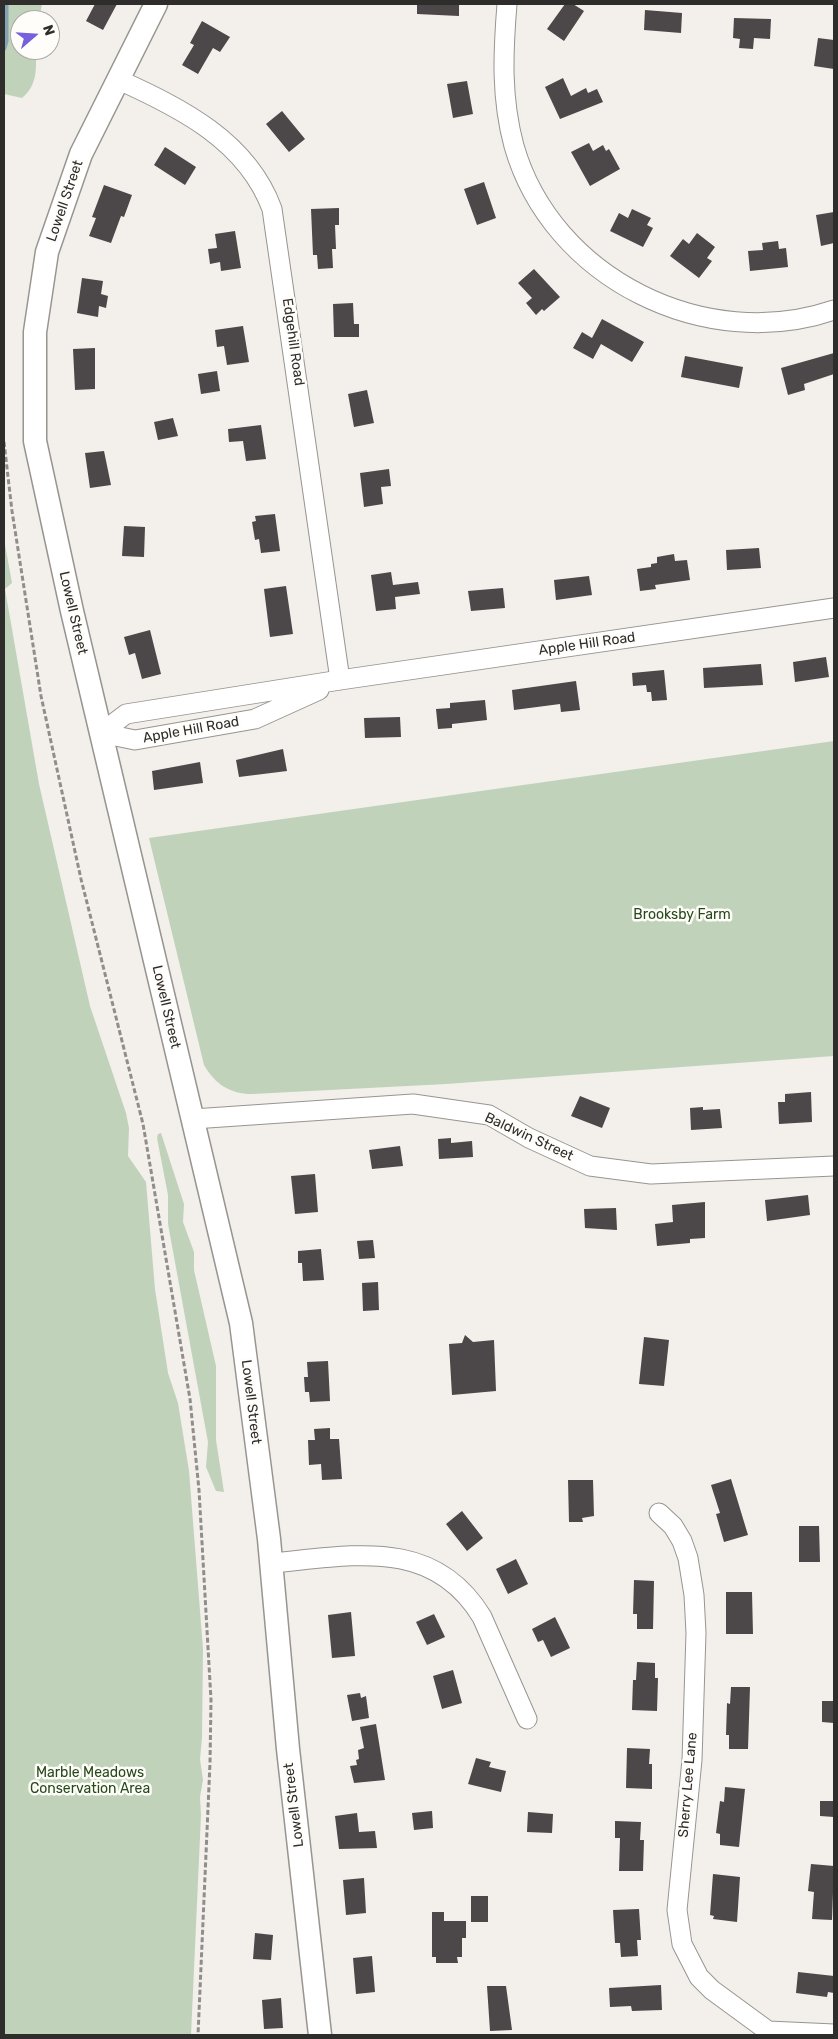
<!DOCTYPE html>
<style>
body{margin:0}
#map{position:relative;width:838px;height:2039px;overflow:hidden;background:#f3efeb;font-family:Rubik,sans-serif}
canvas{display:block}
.frame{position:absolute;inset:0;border:5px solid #2f2d2c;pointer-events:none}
.north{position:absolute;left:10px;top:10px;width:50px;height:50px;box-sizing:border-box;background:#fffdfa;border:1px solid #acaaa8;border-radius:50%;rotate:71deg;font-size:14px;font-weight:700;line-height:20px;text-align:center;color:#2f2d2c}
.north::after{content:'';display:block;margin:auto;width:18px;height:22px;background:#7660db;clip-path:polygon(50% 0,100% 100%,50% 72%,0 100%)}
</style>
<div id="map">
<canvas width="838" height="2039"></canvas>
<div class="frame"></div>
<div class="north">N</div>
</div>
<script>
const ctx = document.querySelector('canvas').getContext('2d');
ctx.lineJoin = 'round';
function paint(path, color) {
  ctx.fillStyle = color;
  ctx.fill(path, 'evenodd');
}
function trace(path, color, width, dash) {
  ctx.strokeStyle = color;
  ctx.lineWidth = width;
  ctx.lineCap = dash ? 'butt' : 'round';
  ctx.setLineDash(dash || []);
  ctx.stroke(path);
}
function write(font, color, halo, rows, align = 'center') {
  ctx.font = font + ' Rubik,sans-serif';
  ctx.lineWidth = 5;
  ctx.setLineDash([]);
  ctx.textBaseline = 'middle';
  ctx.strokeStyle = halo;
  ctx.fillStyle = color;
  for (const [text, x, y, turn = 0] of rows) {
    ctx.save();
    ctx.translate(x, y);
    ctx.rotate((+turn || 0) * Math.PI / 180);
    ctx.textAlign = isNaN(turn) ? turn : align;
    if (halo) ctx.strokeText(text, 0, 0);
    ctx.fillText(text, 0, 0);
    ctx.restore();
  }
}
const green = new Path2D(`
 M4,4H42L39,20H20V50H36C36,68 38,85 22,98L4,94Z
 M4,539L12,583L5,589L39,784L90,1006L126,1113L129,1128L128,1156L146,1182L155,1289L168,1373L178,1403L189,1471L203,1649L202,1738L200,1759L203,1780L200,1797L201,1815L191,2035H4Z
 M834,741V1056L446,1084L252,1094C230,1094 215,1084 204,1065L149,838Z
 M161,1133L184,1204L183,1222L194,1252V1270L216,1366V1440L224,1492L216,1491L206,1467L208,1442L168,1224V1195L157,1138L158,1134Z`);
const stream = new Path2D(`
 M4,48L6,41V4`);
const building = new Path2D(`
 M95,4H117L103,30L86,21Z
 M417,4H459V16L417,14Z
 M565,4H573L584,11L564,41L547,29Z
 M645,10L682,13L681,33L644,30Z
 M734,18L771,19L770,39L754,38L753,49L739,48L740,39L733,38Z
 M202,21L230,37L220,52L213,48L198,74L182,65L194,45L190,43Z
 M818,38L834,40V69L814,66Z
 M563,78L571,96L586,88L588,93L597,89L603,102L560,119L545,87Z
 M467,81L473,114L453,118L447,84Z
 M282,111L305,139L289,152L266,124Z
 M589,143L593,151L603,145L606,151L609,149L620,169L590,186L571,152Z
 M165,147L196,167L185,185L154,165Z
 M484,182L496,218L477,225L464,189Z
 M104,185L132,195L124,217L121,216L111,243L89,236L96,218L92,217Z
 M339,208V225H335L336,249H332L333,268L318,269L317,255H313L311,209Z
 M632,209L651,218L647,225L653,228L643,247L610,231L619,213L628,218Z
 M834,212V243L821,246L816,215Z
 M235,231L241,268L221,271L220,262L210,264L208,249L217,248L215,234Z
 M697,233L715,247L707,258L712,261L699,278L670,256L683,239L689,244Z
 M778,241L779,249L786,248L788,267L750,271L748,251L763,250L762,243Z
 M534,269L560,297L544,311L542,309L536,315L526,303L532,298L518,283Z
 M82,278L103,281L101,294L108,296L106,308L99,306L98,317L77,313Z
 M353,303L354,324H359V337H334L333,304Z
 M602,319L644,342L632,362L601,344L593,359L573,348L582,332L592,338Z
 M243,326L249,362L227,365L224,346L217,347L215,330Z
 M95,348V389L75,390L73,349Z
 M834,353V374L804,384L805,390L788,395L781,368Z
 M685,356L743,367L739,388L681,377Z
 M217,371L220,391L201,394L198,374Z
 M367,390L374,423L354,427L348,394Z
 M173,418L178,436L158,440L154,422Z
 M261,425L266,459L246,461L243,441L229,442L228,429Z
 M104,451L111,485L90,488L85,453Z
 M389,469L391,486L381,487L383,504L364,507L360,473Z
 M275,514L280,551L261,553L259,539L255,540L252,522L256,521L255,516Z
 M124,526L145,527L144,557L122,556Z
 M759,548L761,568L727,570L726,550Z
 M674,554L675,561L687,560L690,580L655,585L656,589L640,591L637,569L651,567V564L657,563V557Z
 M391,572L393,585L418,582L420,594L395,597L396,609L376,611L371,575Z
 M589,576L592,595L556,600L554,580Z
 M286,586L293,634L270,637L264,589Z
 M503,588L505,608L471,611L468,591Z
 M150,630L161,674L142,679L135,653L129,655L124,637Z
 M826,657L829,677L795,682L793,662Z
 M761,664L763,685L704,688L703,668Z
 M664,670L667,700L652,701L651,692H647L646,685L633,686L632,673Z
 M576,681L580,710L561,712L560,704L514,710L512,690Z
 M485,700L487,720L452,724V728L438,729L436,709L450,708V703Z
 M400,717L401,737L365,738L364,718Z
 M283,749L287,771L239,777L236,760Z
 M200,762L203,783L154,790L152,771Z
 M811,1092L812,1122L779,1124L778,1102H785V1094Z
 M580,1096L610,1108L602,1128L571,1116Z
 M703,1107V1110L720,1109L722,1128L691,1130L690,1108Z
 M451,1138V1143L472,1141L473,1157L439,1159L438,1139Z
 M400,1146L403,1166L372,1169L369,1150Z
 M315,1174L318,1212L295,1214L291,1176Z
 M808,1195L810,1215L767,1221L765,1200Z
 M705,1202V1238L690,1239V1243L657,1246L655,1224L673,1222L672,1205Z
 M616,1208L617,1230L585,1228L584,1209Z
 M373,1240L375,1258L359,1259L357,1241Z
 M321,1249L324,1280L303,1281L302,1263H298V1251Z
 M378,1282L379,1310L363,1311L362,1283Z
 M465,1335L473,1342L494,1340L496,1391L452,1395L449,1344L462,1343Z
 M644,1337L669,1340L664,1386L639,1384Z
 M328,1361L330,1401L310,1402L309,1392H305L304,1377H308L307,1362Z
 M330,1428V1439H339L342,1479L322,1480L321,1464L309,1465L308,1440H315L314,1429Z
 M731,1479L748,1535L724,1542L716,1514L720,1513L711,1485Z
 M568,1480H593L594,1516L582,1518L583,1522H569Z
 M462,1511L483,1538L467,1551L446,1524Z
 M799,1526H819L820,1562H799Z
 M516,1559L528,1584L508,1594L496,1569Z
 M634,1580L654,1581L653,1629H637V1614H633Z
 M726,1592H752L753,1634H726Z
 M351,1612L355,1656L332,1658L328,1615Z
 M434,1614L445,1637L427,1645L416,1622Z
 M555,1617L570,1648L551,1657L543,1640L538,1642L532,1629Z
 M637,1662L655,1663V1678H658L657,1711L632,1710L633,1680H636Z
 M453,1670L462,1703L442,1709L433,1676Z
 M731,1687H750L748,1749H729V1735H726L727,1703L730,1704Z
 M360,1693L361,1698L366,1696L369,1718L352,1721L347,1695Z
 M822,1701H834V1723L822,1722Z
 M376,1724L385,1780L354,1783L350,1766L357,1765L356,1760L359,1759L358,1750L364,1748L360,1727Z
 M627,1748L650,1749L649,1764H652V1789L626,1788Z
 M476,1758L491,1762L489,1767L506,1771L501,1792L468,1784Z
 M725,1787L745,1789L739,1847L720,1845V1834L716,1833L720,1801L724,1802Z
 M820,1801H834V1817L820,1816Z
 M432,1811L433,1828L414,1830L412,1813Z
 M528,1812L553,1814L552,1833L527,1832Z
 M357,1813L359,1832L375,1831L377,1848L339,1849L335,1816Z
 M615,1821L641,1822L640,1840H644L643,1871H619L620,1838H615Z
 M811,1864L834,1866L832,1920L812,1919L814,1892L808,1891Z
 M713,1874L740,1877L737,1922L713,1919L714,1916L710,1915Z
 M364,1878L366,1913L346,1915L343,1880Z
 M471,1896H488V1922H471Z
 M639,1909L641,1940H637L638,1956L621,1957L620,1943H615L613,1910Z
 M432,1912H444V1921H466V1938H462V1957H457L458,1963H436V1957H432Z
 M255,1933L273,1935L271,1960L253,1959Z
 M372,1956L375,1992L356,1994L353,1958Z
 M798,1972L834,1976V1993L828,1992L827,1997L796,1993Z
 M661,1985L662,2010L632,2011L631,2006L610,2007L609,1988Z
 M487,1986H506L512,2030L490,2031Z
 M281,1998L283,2028L264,2029L262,2000Z`);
const path = new Path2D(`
 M4,442L12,511L41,696L81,879L143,1124L190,1399L199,1490L211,1700L210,1763L198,2035`);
const minor = new Path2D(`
 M507,4C503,53 501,98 514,146C552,279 706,354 834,310
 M119,80C181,108 247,141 272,209L340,680
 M101,733L126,714L340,680L834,608
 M101,733L135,740L255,719L319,690
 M193,1119L413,1104L489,1115L529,1138L590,1166L651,1174L834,1166
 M659,1513L673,1526L682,1541L688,1558L694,1595L696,1633L692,1760L677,1910L682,1944L699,1977L712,1990L768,2031L834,2034
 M271,1563C351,1556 433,1536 482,1617L527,1719`);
const major = new Path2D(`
 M156,4L81,154L47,252L35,332V441L72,611L241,1323L269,1539L288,1749L320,2035`);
const streetNames = [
 ["Lowell Street",65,201,-71],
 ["Edgehill Road",293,342,82],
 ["Lowell Street",73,613,77],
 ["Apple Hill Road",587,644,-8],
 ["Apple Hill Road",191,730,-10],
 ["Lowell Street",166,1007,77],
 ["Baldwin Street",529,1137,25],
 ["Lowell Street",251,1402,83],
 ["Sherry Lee Lane",688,1785,-85],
 ["Lowell Street",294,1805,-97]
];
const parkNames = [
 ["Brooksby Farm",682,915],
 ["Marble Meadows",90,1773],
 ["Conservation Area",90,1789]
];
paint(green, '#c1d2bb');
trace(stream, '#86a3b3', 5);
paint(building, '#4c4748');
trace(minor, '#989591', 21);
trace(major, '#989591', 25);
trace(path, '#908d8b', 3, [5, 2.5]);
trace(minor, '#fff', 19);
trace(major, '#fff', 22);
write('14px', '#2f2d2c', '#fffdfa', streetNames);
write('14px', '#264919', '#fffdfa', parkNames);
</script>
